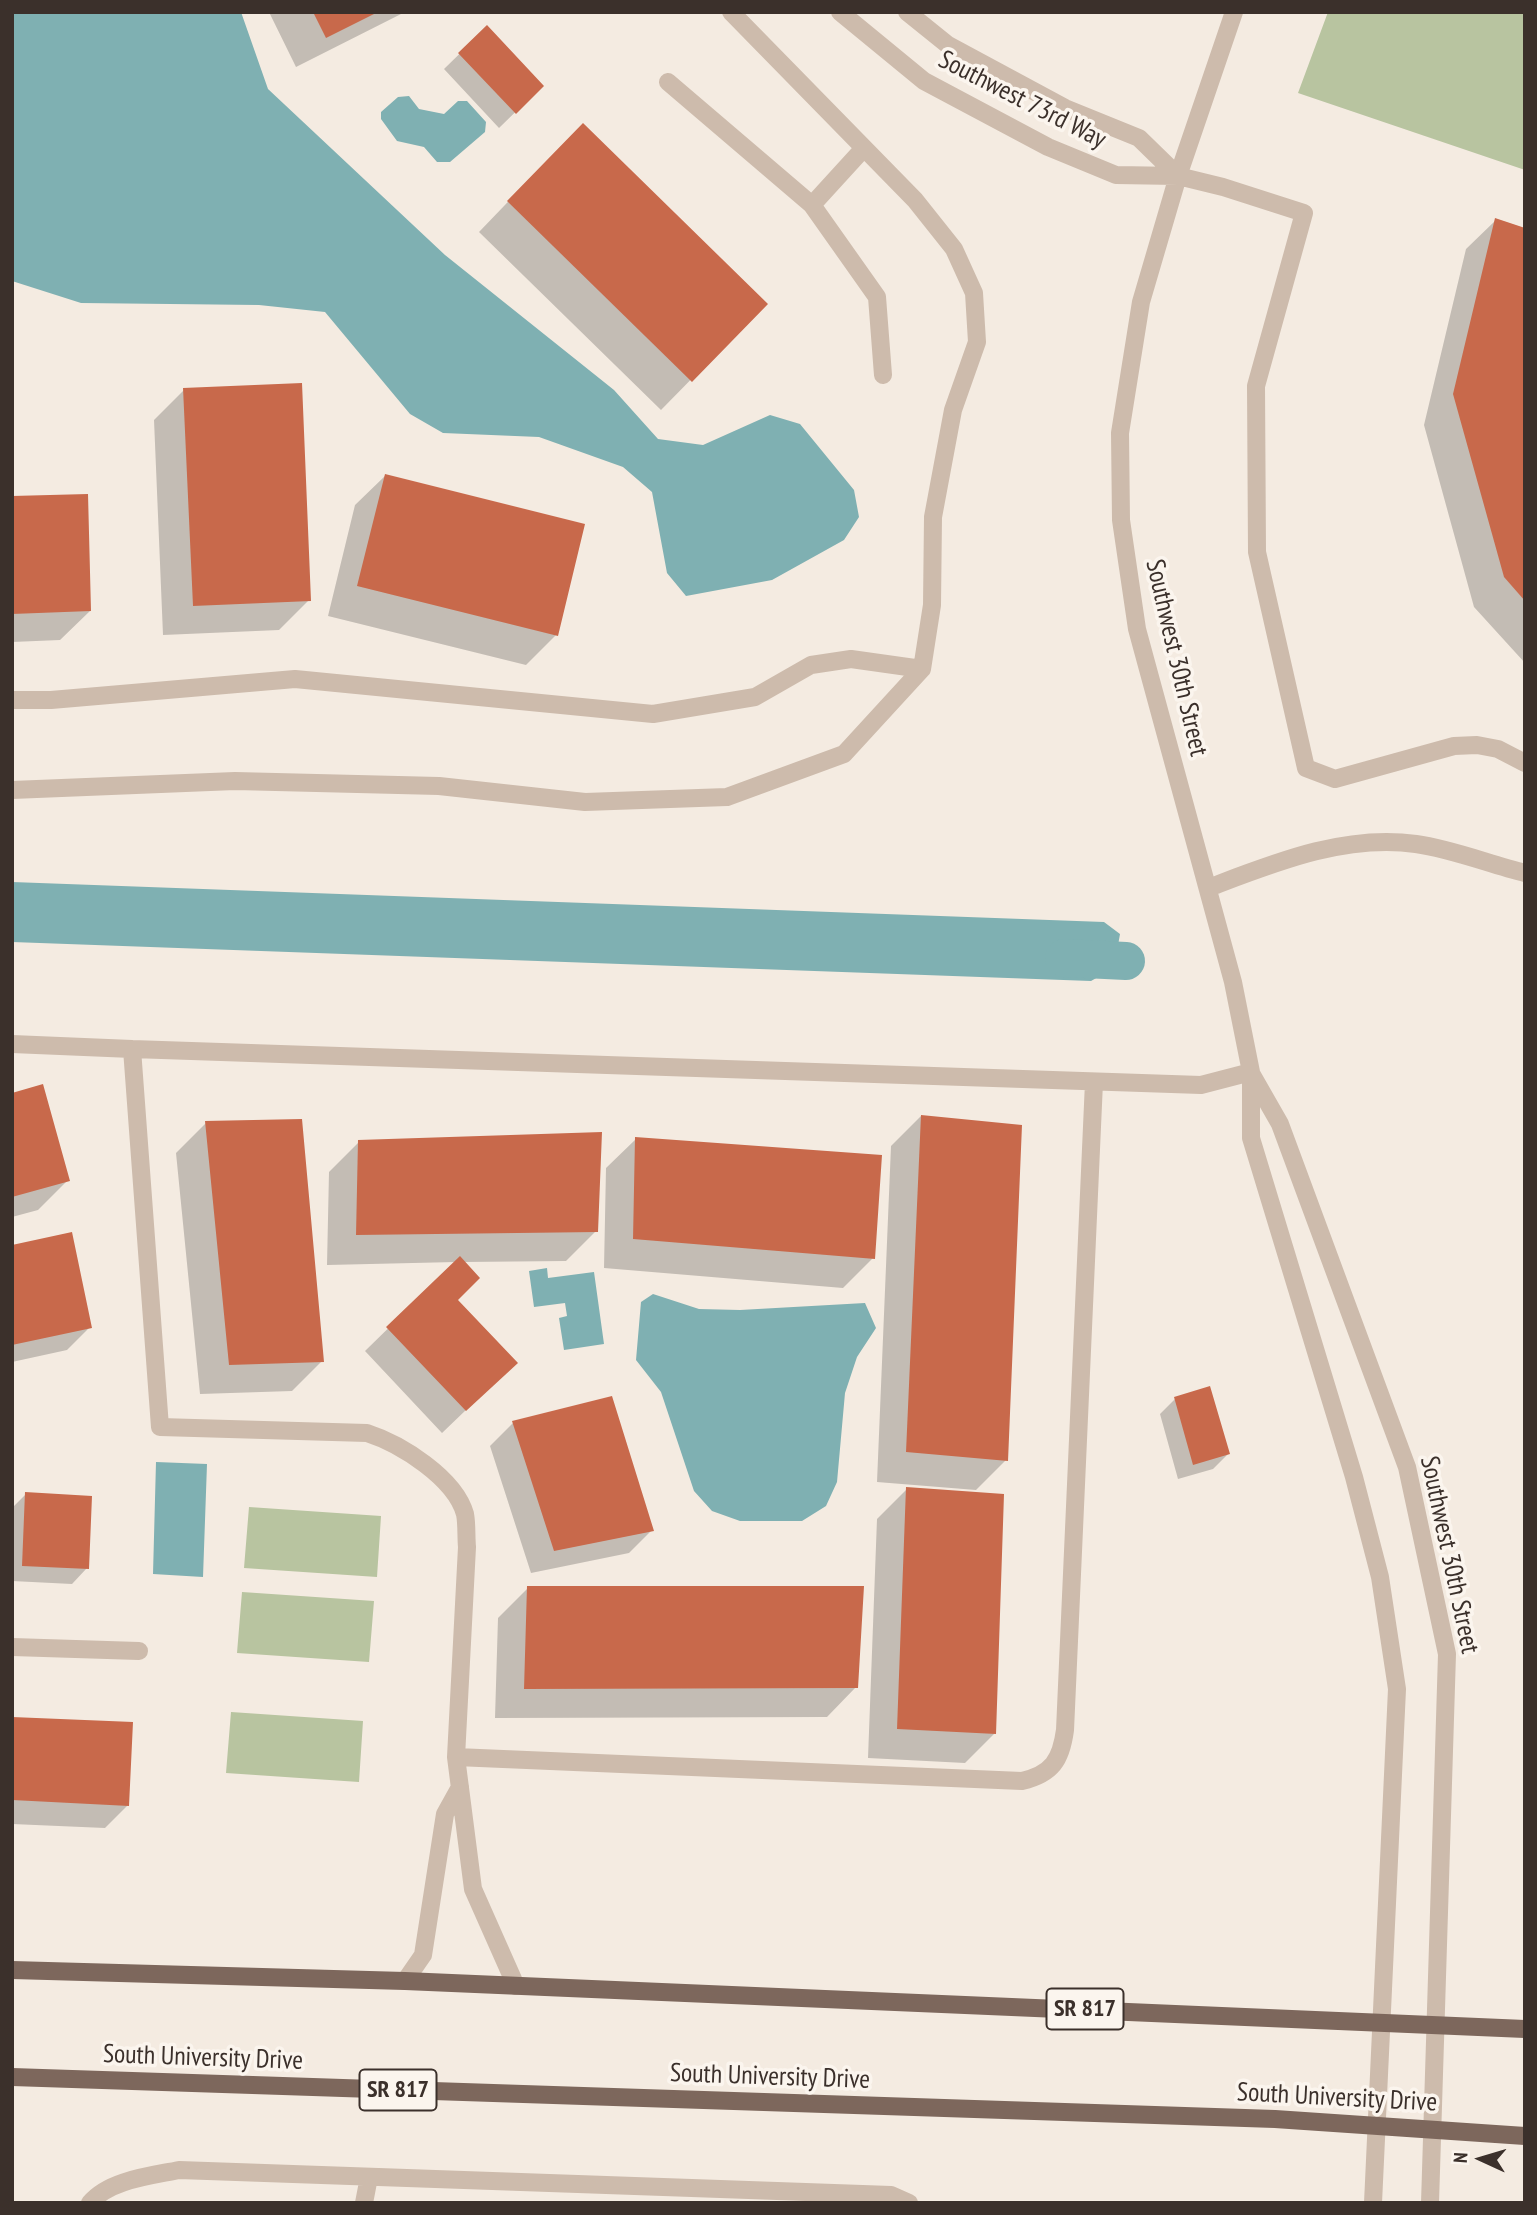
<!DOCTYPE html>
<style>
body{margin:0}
#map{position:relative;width:1537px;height:2215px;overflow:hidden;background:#f4ebe1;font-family:"PT Sans Narrow",sans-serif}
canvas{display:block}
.frame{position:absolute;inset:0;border:14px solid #3b302b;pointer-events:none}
.north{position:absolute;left:1446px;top:2124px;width:70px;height:70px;-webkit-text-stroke:5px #fbf5ee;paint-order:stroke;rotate:274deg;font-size:19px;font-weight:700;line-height:28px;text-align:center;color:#3b302b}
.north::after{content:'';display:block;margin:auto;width:24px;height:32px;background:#3b302b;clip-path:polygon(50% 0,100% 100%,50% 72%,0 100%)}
</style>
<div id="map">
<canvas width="1537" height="2215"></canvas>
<div class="frame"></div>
<div class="north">N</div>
</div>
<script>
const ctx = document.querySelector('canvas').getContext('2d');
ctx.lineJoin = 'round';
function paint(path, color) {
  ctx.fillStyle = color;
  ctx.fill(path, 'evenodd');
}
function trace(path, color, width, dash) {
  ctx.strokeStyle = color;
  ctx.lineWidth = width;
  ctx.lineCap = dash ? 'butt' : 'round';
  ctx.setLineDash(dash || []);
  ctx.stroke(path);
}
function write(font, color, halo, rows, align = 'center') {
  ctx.font = font + ' "PT Sans Narrow",sans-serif';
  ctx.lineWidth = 7;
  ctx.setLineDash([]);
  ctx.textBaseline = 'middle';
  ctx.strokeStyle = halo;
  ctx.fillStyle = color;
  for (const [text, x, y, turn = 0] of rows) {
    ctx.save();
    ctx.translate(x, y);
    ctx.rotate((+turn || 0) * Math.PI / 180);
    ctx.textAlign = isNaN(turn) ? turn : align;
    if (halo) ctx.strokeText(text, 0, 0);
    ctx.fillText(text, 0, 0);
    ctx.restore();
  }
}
const green = new Path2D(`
 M1328,12H1525V170L1298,93Z
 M249,1507L381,1516L377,1577L244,1568Z
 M242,1592L374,1601L369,1662L237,1653Z
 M231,1712L363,1721L359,1782L226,1773Z`);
const water = new Path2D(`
 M12,12H241L268,89L445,255L614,390L658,439L703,445L770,415L800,424L854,490L859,517L844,540L772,580L686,596L667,573L652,492L623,467L539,437L443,433L410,414L325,312L259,305L81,303L12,281Z
 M409,96L419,109L444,114L458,101H467L486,122L485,132L450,162H437L424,147L397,141L381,119V112L398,97Z
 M12,882L1104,922L1120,934L1114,968L1091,981L12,942Z
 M547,1268L548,1278L594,1272L604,1344L564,1350L559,1318L567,1316L565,1303L534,1307L529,1271Z
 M653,1294L699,1309L740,1310L865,1303L876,1328L857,1357L845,1393L837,1482L826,1506L802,1521H740L712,1511L694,1491L661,1392L636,1360L641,1302Z
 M156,1462L207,1464L203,1577L153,1574Z`);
const shadow = new Path2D(`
 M269,12H405L296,67Z
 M487,27L542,86L499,128L444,69Z
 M553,155L765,304L661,410L479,232Z
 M1496,220L1525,230V663L1474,607L1424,425L1466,249Z
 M184,390L309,600L279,630L163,635L154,420Z
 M385,476L556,635L526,665L328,616L355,505Z
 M12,498L90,611L60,640L12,642Z
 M12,1095L68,1180L38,1210L12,1217Z
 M921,1116L1006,1460L976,1490L877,1482L891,1146Z
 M206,1123L322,1361L292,1391L200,1394L176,1153Z
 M636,1139L873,1258L843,1288L604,1268L606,1168Z
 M359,1142L596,1231L566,1261L464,1262L456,1300L492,1385L442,1433L365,1351L456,1262L327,1265L329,1172Z
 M12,1247L90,1327L67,1350L12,1362Z
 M1175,1399L1228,1454L1213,1469L1178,1479L1160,1414Z
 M513,1423L652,1530L629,1553L531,1573L490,1446Z
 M907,1489L995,1733L965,1763L868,1758L877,1519Z
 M26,1494L87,1568L72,1584L12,1581V1508Z
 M528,1588L856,1687L827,1717L495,1718L498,1618Z
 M12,1718L128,1805L105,1828L12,1824Z`);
const canal = new Path2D(`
 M1064,958L1126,961`);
const building = new Path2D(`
 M313,12H378L326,38Z
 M487,25L544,86L516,114L458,53Z
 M583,123L768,304L692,382L507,201Z
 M1495,218L1525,228V601L1504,577L1453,394Z
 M302,383L311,601L193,606L183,388Z
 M385,474L585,524L558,636L357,586Z
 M88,494L91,611L12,614V496Z
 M43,1084L70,1181L12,1197V1093Z
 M921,1115L1022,1125L1008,1461L906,1452Z
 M302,1119L324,1362L229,1365L205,1121Z
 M602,1132L598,1232L356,1235L358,1140Z
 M635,1137L882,1155L875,1259L633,1239Z
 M72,1232L92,1328L12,1345V1245Z
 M460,1256L480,1278L458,1300L518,1363L466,1411L386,1327Z
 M1210,1386L1230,1454L1193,1465L1174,1397Z
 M612,1396L654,1531L554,1551L512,1421Z
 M906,1487L1004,1494L996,1734L897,1729Z
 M25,1492L92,1496L89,1569L22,1566Z
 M527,1586H864L858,1688L524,1689Z
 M12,1717L133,1722L129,1806L12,1800Z`);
const minor = new Path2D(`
 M840,12L924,81L1048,147L1116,175L1178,176L1223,187L1304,213L1256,386L1257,552L1306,768L1335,779L1454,746L1477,745L1498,749L1525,763
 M907,12L948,45L1065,108L1139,138L1178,176
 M1234,12L1178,176L1141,302L1120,433L1121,520L1137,629L1233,982L1251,1072V1138L1354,1477L1380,1577L1397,1689L1373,2203
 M668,82L812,205L864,148
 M812,205L877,297L883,375
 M12,700H51L295,679L653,714L755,697L811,665L851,659L922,669
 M12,790L235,781L439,786L585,802L727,797L844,754L922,669L932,605L933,517L953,410L977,342L974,293L954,249L915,200L731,12
 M1208,888C1274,863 1344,834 1416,844C1452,849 1489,864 1525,873
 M12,1044L132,1049
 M1252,1075L1280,1124L1407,1467L1447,1654L1430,2203
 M12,1647L139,1651
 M456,1757L1022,1781C1052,1774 1061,1760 1065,1730L1094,1082
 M405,1981L423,1955L445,1814L460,1787
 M516,1986L473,1889L456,1757L467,1547C466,1537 467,1524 465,1514C455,1478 401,1444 367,1433L160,1427L132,1049L1201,1085L1251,1072
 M90,2203C109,2180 150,2176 179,2170L891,2195L909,2203
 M364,2203L369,2177`);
const major = new Path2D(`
 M12,1970L405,1981L1525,2029
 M12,2077L1275,2119L1525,2136`);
const shields = [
 [1085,2009,77],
 [398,2090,77]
];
const shieldNames = [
 ["SR 817",1085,2009],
 ["SR 817",398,2090]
];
const streetNames = [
 ["Southwest 73rd Way",1022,100,27],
 ["Southwest 30th Street",1176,658,77],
 ["Southwest 30th Street",1449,1555,78],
 ["South University Drive",203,2058,2],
 ["South University Drive",770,2077,2],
 ["South University Drive",1337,2098,3]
];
paint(green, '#b8c4a0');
paint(water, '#7fb0b2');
paint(shadow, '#0003');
trace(canal, '#7fb0b2', 38);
paint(building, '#c8694b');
trace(minor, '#cdbbac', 18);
trace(major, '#7d675c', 18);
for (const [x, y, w] of shields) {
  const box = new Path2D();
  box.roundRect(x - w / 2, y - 20.5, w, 41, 5);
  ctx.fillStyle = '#fbf5ee';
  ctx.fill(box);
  trace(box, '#3b302b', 2);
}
write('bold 24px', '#3b302b', null, shieldNames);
write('26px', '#3b302b', '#fbf5ee', streetNames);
</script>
